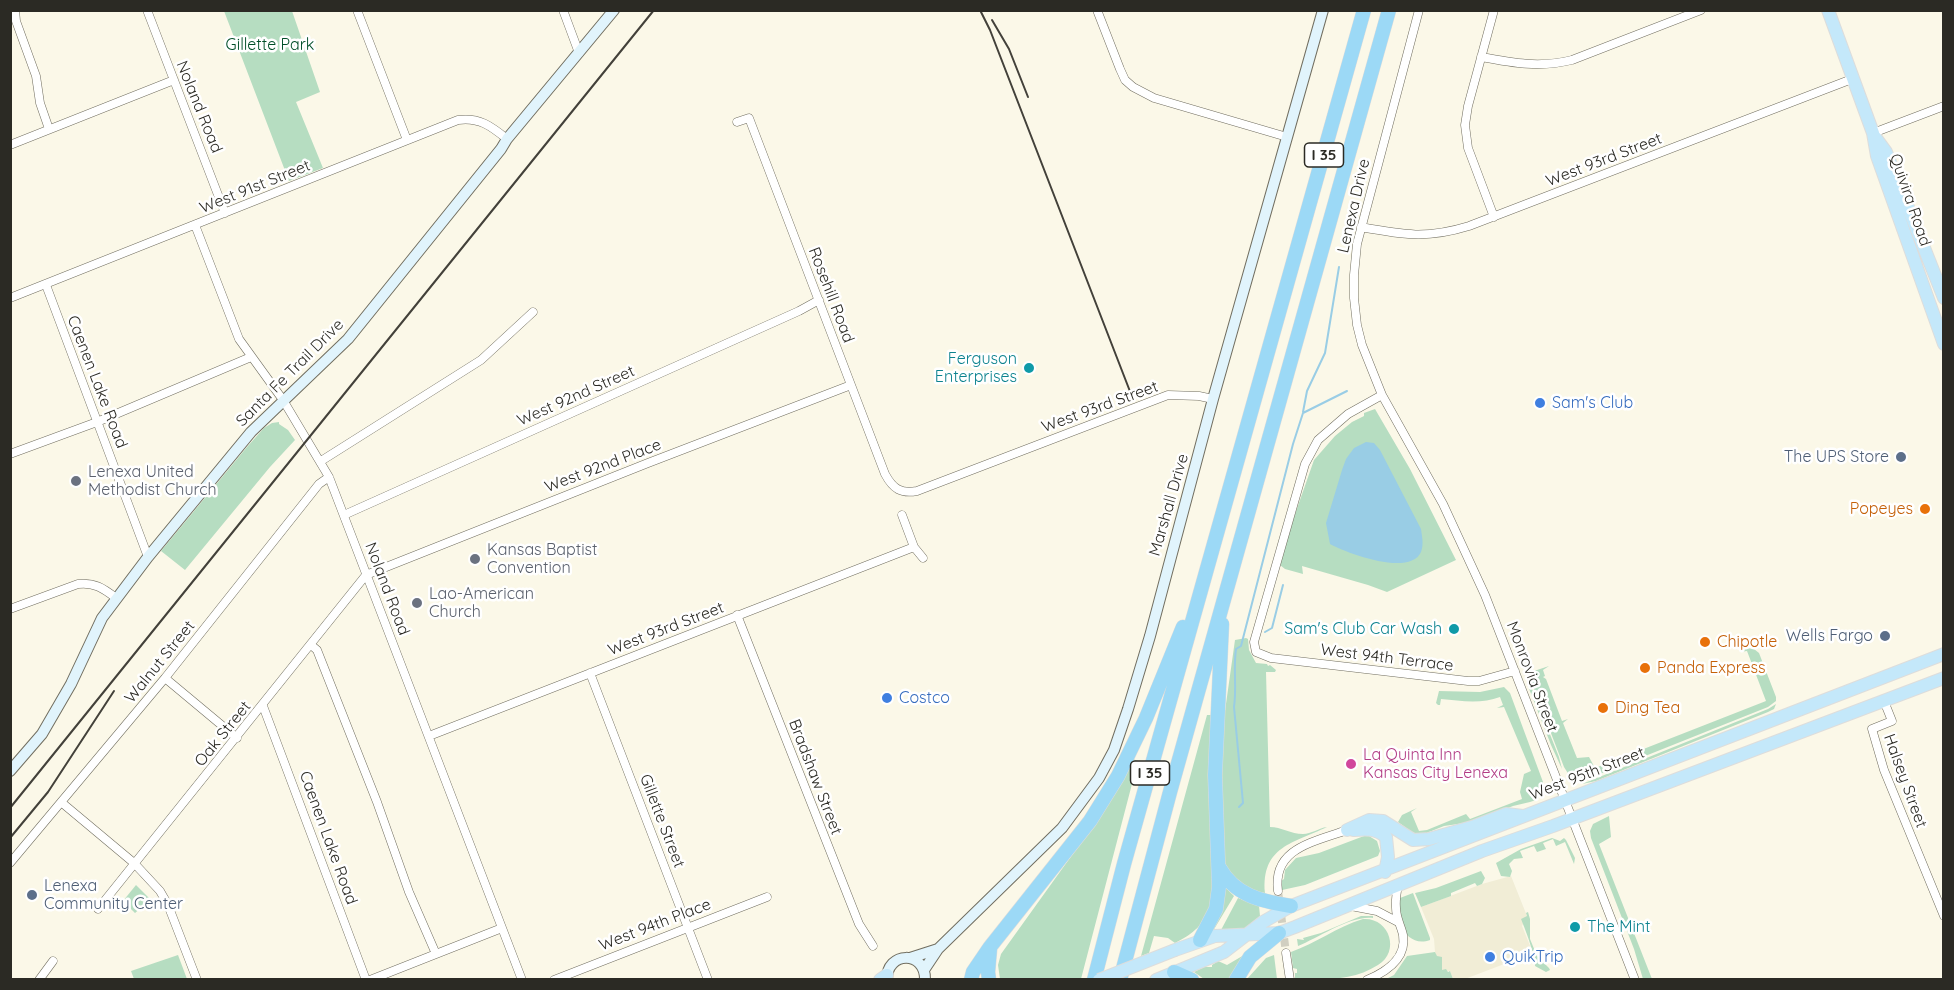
<!DOCTYPE html>
<style>
body{margin:0}
#map{position:relative;width:1954px;height:990px;overflow:hidden;background:#fbf8e8;font-family:Quicksand,sans-serif}
canvas{display:block}
.frame{position:absolute;inset:0;border:12px solid #2b2a24;pointer-events:none}
</style>
<div id="map">
<canvas width="1954" height="990"></canvas>
<div class="frame"></div>
</div>
<script>
const ctx = document.querySelector('canvas').getContext('2d');
ctx.lineJoin = 'round';
function paint(path, color) {
  ctx.fillStyle = color;
  ctx.fill(path, 'evenodd');
}
function trace(path, color, width, dash) {
  ctx.strokeStyle = color;
  ctx.lineWidth = width;
  ctx.lineCap = dash ? 'butt' : 'round';
  ctx.setLineDash(dash || []);
  ctx.stroke(path);
}
function write(font, color, halo, rows, align = 'center') {
  ctx.font = font + ' Quicksand,sans-serif';
  ctx.lineWidth = 5;
  ctx.setLineDash([]);
  ctx.textBaseline = 'middle';
  ctx.strokeStyle = halo;
  ctx.fillStyle = color;
  for (const [text, x, y, turn = 0] of rows) {
    ctx.save();
    ctx.translate(x, y);
    ctx.rotate((+turn || 0) * Math.PI / 180);
    ctx.textAlign = isNaN(turn) ? turn : align;
    if (halo) ctx.strokeText(text, 0, 0);
    ctx.fillText(text, 0, 0);
    ctx.restore();
  }
}
const built = new Path2D(`
 M1511,876L1527,916L1522,926L1533,953L1465,979H1453L1450,971H1442L1435,952L1434,939L1421,907L1482,884Z`);
const green = new Path2D(`
 M224,11H292L320,92L296,102L323,168L289,181Z
 M1375,409L1410,469L1456,560L1387,592L1368,585L1302,566L1303,574L1285,569L1280,565L1287,537L1314,460L1335,436L1352,422L1364,416V413Z
 M279,422V424L288,430L295,440L270,467L185,570L161,551L247,447L264,428L272,423Z
 M1246,638L1248,639L1249,650L1256,663L1267,664L1268,666L1270,665L1276,670L1275,672H1266L1270,827C1281,827 1291,834 1303,834C1311,834 1319,828 1327,827C1294,843 1261,846 1265,893C1247,891 1231,880 1225,863L1221,781L1223,725L1235,640Z
 M1746,648L1754,649L1759,653L1776,697V701L1768,707L1580,782L1569,775L1564,767L1529,676L1534,671L1549,666L1543,670L1545,676L1543,677L1546,679L1562,721L1568,719L1563,723L1577,758L1589,757L1595,768L1766,701L1747,651L1740,652Z
 M1528,679L1559,757L1562,769L1551,745L1528,686Z
 M1504,687L1510,693L1543,782V793L1536,800L1530,802L1513,806L1472,822L1444,826L1424,834L1413,833L1398,822L1402,815L1417,808L1411,812L1419,831L1427,830L1466,814L1470,819L1522,799L1520,792L1524,774L1531,771L1504,707L1497,708L1503,705L1500,697C1482,704 1461,701 1441,699L1440,705H1438L1436,703L1439,691L1480,692Z
 M1776,704L1774,709L1768,712L1596,781L1582,784L1768,709Z
 M1207,715H1211C1210,743 1208,771 1209,798C1210,823 1219,884 1212,904C1205,924 1193,934 1175,943L1168,938L1154,936L1149,953L1141,956Z
 M1133,759L1138,761L1081,979H1000L998,965L1001,954L1100,816Z
 M1609,816L1611,837L1599,844L1652,979H1643L1634,949L1591,838L1590,831L1593,824Z
 M1364,836H1369L1377,841L1380,851L1378,856L1305,885L1282,890L1281,881L1284,879L1285,870L1296,858L1319,853Z
 M1552,838L1560,841L1564,838L1566,840L1575,858L1574,864L1565,842L1556,846L1553,839L1543,843L1546,849L1537,852L1534,846L1520,851L1523,858L1514,859L1509,864L1512,871L1510,877L1501,876L1496,863L1521,849Z
 M1481,871L1485,878L1482,884L1477,886L1475,883L1451,893V896L1421,907L1415,893L1436,888Z
 M136,885L152,901L144,909L142,907L135,913L123,901Z
 M1225,887L1234,896L1213,931L1211,927Z
 M1413,893L1430,938V940C1405,949 1393,916 1400,898Z
 M1238,898L1259,906L1260,916L1245,929L1221,930Z
 M1528,912L1530,919V939L1537,956L1549,968L1550,970L1546,972L1535,966C1536,957 1524,926 1521,919L1527,916L1526,913Z
 M1361,916H1373V918C1351,915 1318,938 1298,946L1297,939L1304,940L1303,938L1321,933Z
 M1363,919C1389,917 1401,951 1378,965C1353,981 1324,980 1295,979V973H1297V969L1293,968L1291,952C1316,943 1337,927 1363,919Z
 M1435,952L1437,956L1442,957V970L1446,969L1448,972L1450,971L1453,979H1386L1394,975L1407,956Z
 M178,955L187,979H134L131,971Z
 M1244,955L1231,979H1204L1194,972L1204,967H1212V965L1218,961L1227,965Z
 M1274,955L1277,979H1247L1266,958Z`);
const water = new Path2D(`
 M1366,442L1374,443L1380,450L1421,529C1422,537 1424,544 1421,552C1410,577 1346,553 1330,544L1326,523L1342,470L1346,459L1354,448Z`);
const stream = new Path2D(`
 M1303,412L1307,391L1325,353L1339,267
 M1265,632L1272,628L1283,585
 M1239,807L1243,803L1234,707C1237,687 1233,669 1236,649L1241,646L1293,444L1303,413L1347,391`);
const streetTunnel = new Path2D(`
 M1278,891L1286,953`);
const street = new Path2D(`
 M15,10L16,21L36,76L40,103L49,129
 M147,10L225,213
 M357,10L407,140
 M563,10L579,53
 M1097,10L1120,69L1125,80L1133,87L1154,98L1287,137
 M1419,10L1357,244L1354,275V298L1357,325L1362,345L1382,395L1443,504L1485,595L1635,980
 M1481,57C1513,63 1540,68 1572,60L1701,10
 M737,122L749,118L885,474C893,489 901,494 917,491L1168,395L1199,396L1213,399
 M1873,133L1944,106
 M10,145L174,80
 M1494,217L1468,148L1465,125L1468,106L1494,10
 M195,225L239,339L283,400L329,477L522,980
 M1361,227C1404,235 1427,239 1469,226L1852,79
 M46,285L148,557
 M10,298L458,120C479,117 491,126 507,139
 M1382,395L1348,414L1318,440L1305,464L1254,642L1256,652L1271,658L1468,681H1479L1515,671
 M10,454L97,422L251,357
 M321,461L481,360L533,312
 M344,515L799,311L819,300
 M902,515L914,547L923,558
 M10,609L78,584C94,582 103,588 116,598
 M737,615L859,924L873,946
 M311,645L317,650L377,802L409,892L436,954
 M590,673L708,980
 M165,678L237,738
 M1884,701L1892,721L1872,729L1884,770L1944,916
 M263,706L366,980
 M429,736L914,547
 M61,802L134,863L160,891L168,905L197,980
 M10,863L165,678L319,484L329,477
 M1278,891C1272,848 1314,842 1347,830
 M1351,906L1377,911L1398,922
 M98,909L366,575L648,463L851,385
 M1286,953L1290,980
 M39,980L53,961
 M370,980L502,928
 M554,980L767,897
 M1367,980C1386,972 1407,959 1403,935C1401,926 1396,918 1396,908C1395,900 1397,892 1398,884`);
const secondary = new Path2D(`
 M10,771L42,734L71,684L102,618L148,557L251,432L348,339L501,149L507,139L614,10
 M910,958L938,949
 M924,970L938,949L1062,828L1099,778L1114,750L1128,709L1150,636L1213,399L1323,10
 M887,980C886,951 926,950 925,980`);
const primary = new Path2D(`
 M1828,10L1873,133L1877,156L1944,344
 M1875,137L1886,152L1944,298
 M1347,830L1369,820L1383,821L1413,840L1429,839L1472,827L1506,814L1523,816
 M1353,830C1366,829 1376,828 1386,837L1388,857L1385,872
 M1175,950L1215,936L1279,933L1295,927L1482,851L1553,826L1944,678
 M880,980L887,975
 M1156,980L1224,952L1263,922L1291,906L1944,654`);
const highway = new Path2D(`
 M1219,867C1235,896 1261,901 1291,906
 M1200,940L1216,909L1219,887L1215,775L1222,624
 M1174,972L1192,980
 M971,980L973,972L990,947L1090,821L1118,776L1146,718L1183,627
 M989,980L988,972L990,949
 M1094,980L1124,864L1364,10
 M1120,980L1170,792L1389,10
 M1236,980L1250,957L1279,933`);
const rail = new Path2D(`
 M980,10L990,30L1131,394
 M992,20L1009,49L1028,97
 M10,808L654,10
 M10,838L48,792L114,691`);
const primaryBridge = new Path2D(`
 M1099,980L1175,950`);
const markers = [
 [1029,368,6,"#0f9aa8"],
 [1540,403,6,"#3f7fe0"],
 [1901,457,6,"#5c6f8a"],
 [76,481,6,"#6b7280"],
 [1925,509,6,"#e8710a"],
 [475,559,6,"#6b7280"],
 [417,603,6,"#6b7280"],
 [1454,629,6,"#0f9aa8"],
 [1885,636,6,"#5c6f8a"],
 [1705,642,6,"#e8710a"],
 [1645,668,6,"#e8710a"],
 [887,698,6,"#3f7fe0"],
 [1603,708,6,"#e8710a"],
 [1351,764,6,"#d1479c"],
 [32,895,6,"#5c6f8a"],
 [1575,927,6,"#0f9aa8"],
 [1490,957,6,"#3f7fe0"]
];
const shields = [
 [1324,155,39],
 [1150,773,39]
];
const shieldNames = [
 ["I 35",1324,155],
 ["I 35",1150,773]
];
const parkNames = [
 ["Gillette Park",270,45]
];
const streetNames = [
 ["Noland Road",199,107,68],
 ["West 93rd Street",1604,160,-21],
 ["West 91st Street",255,187,-22],
 ["Quivira Road",1910,200,71],
 ["Lenexa Drive",1354,206,-77],
 ["Rosehill Road",831,295,69],
 ["Santa Fe Trail Drive",290,373,-45],
 ["Caenen Lake Road",97,382,69],
 ["West 92nd Street",576,396,-24],
 ["West 93rd Street",1100,407,-20],
 ["West 92nd Place",603,466,-21],
 ["Marshall Drive",1169,505,-74],
 ["Noland Road",387,589,69],
 ["West 93rd Street",666,629,-21],
 ["West 94th Terrace",1387,658,7],
 ["Walnut Street",160,662,-51],
 ["Monrovia Street",1532,677,69],
 ["Oak Street",223,734,-51],
 ["West 95th Street",1587,774,-21],
 ["Bradshaw Street",815,777,69],
 ["Halsey Street",1905,781,70],
 ["Gillette Street",662,821,69],
 ["Caenen Lake Road",328,838,70],
 ["West 94th Place",655,925,-21]
];
const cultureNames = [
 ["Ferguson",1017,359],
 ["Enterprises",1017,377],
 ["Sam's Club Car Wash",1442,629],
 ["The Mint",1587,927,"left"]
];
const shopNames = [
 ["Sam's Club",1552,403],
 ["Costco",899,698],
 ["QuikTrip",1502,957]
];
const serviceNames = [
 ["The UPS Store",1889,457],
 ["Wells Fargo",1873,636],
 ["Lenexa",44,886,"left"],
 ["Community Center",44,904,"left"]
];
const worshipNames = [
 ["Lenexa United",88,472],
 ["Methodist Church",88,490],
 ["Kansas Baptist",487,550],
 ["Convention",487,568],
 ["Lao-American",429,594],
 ["Church",429,612]
];
const foodNames = [
 ["Popeyes",1913,509,"right"],
 ["Chipotle",1717,642],
 ["Panda Express",1657,668],
 ["Ding Tea",1615,708]
];
const hotelNames = [
 ["La Quinta Inn",1363,755],
 ["Kansas City Lenexa",1363,773]
];
paint(built, '#f1edd6');
paint(green, '#b6ddc1');
paint(water, '#99cde5');
trace(stream, '#99cde5', 2);
trace(streetTunnel, '#d1cfc1', 8, [8, 4]);
trace(street, '#716e60', 9);
trace(secondary, '#716e60', 12);
trace(primary, '#dddddc', 14);
trace(highway, '#dddddc', 15);
trace(street, '#fff', 8);
trace(secondary, '#e1f4fc', 10);
trace(primary, '#c4e8fa', 12);
trace(highway, '#9cd9f6', 14);
trace(rail, '#43413a', 2);
trace(primaryBridge, '#dddddc', 14, []);
trace(primaryBridge, '#c4e8fa', 12);
for (const [x, y, r, color] of markers) {
  const dot = new Path2D();
  dot.arc(x, y, r, 0, 2 * Math.PI);
  ctx.fillStyle = color;
  ctx.fill(dot);
  trace(dot, '#fff', 2);
}
for (const [x, y, w] of shields) {
  const box = new Path2D();
  box.roundRect(x - w / 2, y - 12, w, 24, 4.5);
  ctx.fillStyle = '#fff';
  ctx.fill(box);
  trace(box, '#2b2a24', 1.5);
}
write('bold 15px', '#2b2a24', null, shieldNames);
write('16px', '#004e28', '#fff', parkNames);
write('16px', '#2b2a24', '#fff', streetNames);
write('16px', '#0d838f', '#fff', cultureNames, 'right');
write('16px', '#366cbe', '#fff', shopNames, 'left');
write('16px', '#4e5e75', '#fff', serviceNames, 'right');
write('16px', '#5b616d', '#fff', worshipNames, 'left');
write('16px', '#c56008', '#fff', foodNames, 'left');
write('16px', '#b23c85', '#fff', hotelNames, 'left');
</script>
